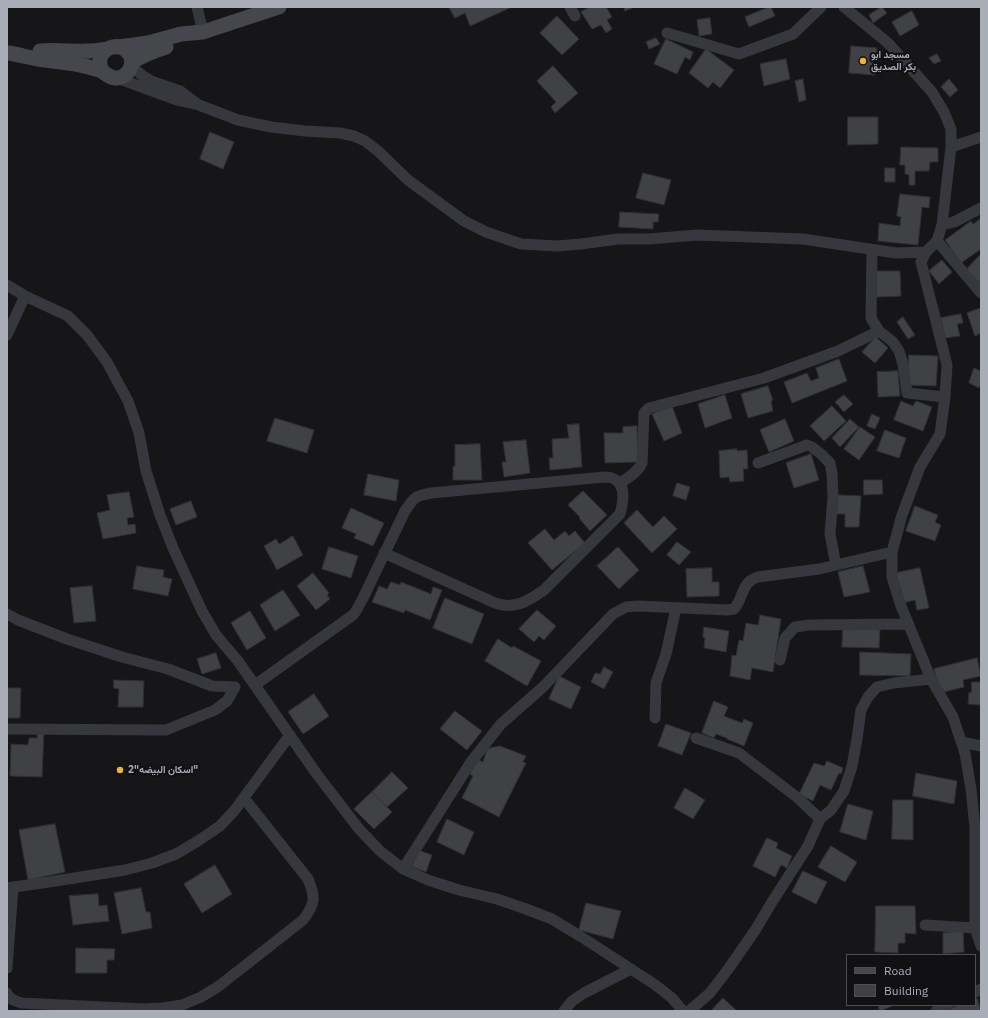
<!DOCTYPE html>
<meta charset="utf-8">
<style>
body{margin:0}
#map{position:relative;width:988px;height:1018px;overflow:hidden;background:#161618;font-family:"IBM Plex Sans",sans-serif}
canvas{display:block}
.frame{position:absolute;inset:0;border:8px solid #a8adb8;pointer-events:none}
.legend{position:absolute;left:846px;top:954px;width:130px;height:52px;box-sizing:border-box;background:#111113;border:1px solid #4d4f55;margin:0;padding:5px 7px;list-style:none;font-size:12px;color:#a8adb8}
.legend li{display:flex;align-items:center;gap:8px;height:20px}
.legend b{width:20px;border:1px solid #4d4f55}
</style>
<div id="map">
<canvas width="988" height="1018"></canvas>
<div class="frame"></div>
<ul class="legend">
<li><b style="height:5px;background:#45474d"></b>Road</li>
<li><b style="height:11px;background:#404145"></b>Building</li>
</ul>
</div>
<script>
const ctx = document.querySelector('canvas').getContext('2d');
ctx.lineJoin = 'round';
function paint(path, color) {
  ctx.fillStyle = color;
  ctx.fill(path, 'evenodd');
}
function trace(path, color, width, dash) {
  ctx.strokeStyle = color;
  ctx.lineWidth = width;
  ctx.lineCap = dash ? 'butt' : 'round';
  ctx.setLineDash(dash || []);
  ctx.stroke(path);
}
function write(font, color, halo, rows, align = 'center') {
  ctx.font = font + ' "IBM Plex Sans",Vazirmatn,sans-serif';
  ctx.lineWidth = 4;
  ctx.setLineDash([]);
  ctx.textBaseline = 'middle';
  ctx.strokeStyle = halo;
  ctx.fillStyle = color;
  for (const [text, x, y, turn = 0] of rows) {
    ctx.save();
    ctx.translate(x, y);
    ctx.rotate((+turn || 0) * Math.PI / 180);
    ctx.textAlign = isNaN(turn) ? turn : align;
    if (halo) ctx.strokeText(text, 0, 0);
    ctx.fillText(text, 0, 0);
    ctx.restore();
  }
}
const building = new Path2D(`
 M449,7H512L470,26L465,13L455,18Z
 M590,7H606L612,17L607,20L612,29L606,33L601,25L592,29L581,12Z
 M624,7H635L625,11Z
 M769,7H771L775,16L749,27L745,17Z
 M882,7L887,13L873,23L869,15Z
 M912,11L919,25L900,36L892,22Z
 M557,16L579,39L562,55L540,33Z
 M710,18L712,34L699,36L697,20Z
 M656,38L660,44L649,49L646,42Z
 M666,39L693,52L690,60L685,57L677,74L654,64Z
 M851,46L877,48L875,75L849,73Z
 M706,49L734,70L720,88L713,82L708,88L689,73Z
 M937,54L941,61L934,64L929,58Z
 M786,59L790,79L764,86L760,64Z
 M553,66L578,93L555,113L551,107L556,102L537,81Z
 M803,79L806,100L799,102L795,81Z
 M949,79L958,90L950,97L941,87Z
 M848,117H878V144L848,145Z
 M210,132L234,142L223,169L200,159Z
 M901,147L938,148V162H930L929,171H915V185H909V175L905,174V165H900Z
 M885,168H895V182H885Z
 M643,173L671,180L664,205L636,198Z
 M900,194L930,197L929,208L922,207L918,245L878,241L879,223L900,226L901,217L897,216Z
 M620,212L659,214L658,222H653V229L619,227Z
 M981,218V249L961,263L945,240L971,221L973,224Z
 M981,254V284L966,270Z
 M942,260L952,272L939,284L929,271Z
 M876,271H900L901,296L876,297Z
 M981,308V333L975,336L967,313Z
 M961,314L963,323L957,324L960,336L945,338L941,318Z
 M903,317L915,335L908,339L897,322Z
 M876,337L888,348L875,363L862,352Z
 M909,355L938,356L936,386L908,385Z
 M839,359L847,381L792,403L784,382L807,373L811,381L819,378L816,368Z
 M974,368L981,371V383L979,388L969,383Z
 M898,371L900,396L878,397L877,372Z
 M768,386L773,401H771L773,411L748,418L741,394Z
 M725,395L732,418L705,428L698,404Z
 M844,395L853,404L844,412L835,402Z
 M901,401L913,406L916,401L932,407L923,431L894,420Z
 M672,406L682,433L664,441L652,414Z
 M832,406L846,421L824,441L810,426Z
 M872,414L880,418L875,429L867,426Z
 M275,418L314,430L307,453L267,441Z
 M785,419L794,441L769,452L760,430Z
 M850,419L859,427L840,447L832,438Z
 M579,424L582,467L550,470L549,458H553L552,439L569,438L567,425Z
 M637,426L638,462L605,463L604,433H623V427Z
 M860,427L875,437L859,460L844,449Z
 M885,430L906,438L899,458L877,451Z
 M526,440L530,473L504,477L502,462H506L503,442Z
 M480,444L482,480H453V467L455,466V445Z
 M737,449V451L747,450L748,469H743L744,481L730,482L729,477L720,478L719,451Z
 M811,454L819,480L794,488L786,463Z
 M368,474L399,480L396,501L364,495Z
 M864,480H882L883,494L864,495Z
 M677,483L690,487L686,500L673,496Z
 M583,491L607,515L590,531L579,518L580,517L568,505Z
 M129,492L134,517L127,518L128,525L135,524L136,533L103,539L97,513L110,510L107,495Z
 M838,495L861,496L859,527H845V514H837Z
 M191,501L197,517L176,525L170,509Z
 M915,506L938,515L935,522L941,525L935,541L906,531Z
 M351,508L384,523L373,546L354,538L356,534L342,528Z
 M637,510L653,527L664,516L677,529L652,553L624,523Z
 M545,529L554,540L565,531L569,536L575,531L585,543L552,570L528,543Z
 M293,536L303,555L277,570L264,546L276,539L279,544Z
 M677,542L691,552L679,565L667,555Z
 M329,547L358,556L351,578L322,569Z
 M618,547L639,570L619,589L597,566Z
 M137,566L164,570L163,577L172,579L168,596L133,589Z
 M863,566L870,592L844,597L838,572Z
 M712,568V582H719V596L687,597L686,569Z
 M920,568L929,608L917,610L915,600L902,603L896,573Z
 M313,573L329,593L327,595L330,599L316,610L297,586Z
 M391,582L400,585L401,582L431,594L433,587L442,590L430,620L405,610L404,613L372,602L379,586L387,589Z
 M92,586L96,621L74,623L70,588Z
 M283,590L300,615L275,631L260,605Z
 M445,598L484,614L472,644L433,628Z
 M537,610L556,626L544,640L539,636L534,642L519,629Z
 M250,611L266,638L247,650L231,623Z
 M760,615L781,619L773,672L752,668L750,680L730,676L732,655L736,656L739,640L743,641L746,623L758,625Z
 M704,627L729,631L726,652L704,648L705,638L703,637Z
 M843,628L880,629L879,648L842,647Z
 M498,639L512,648L513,646L541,661L527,686L485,661Z
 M860,652L911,654L910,676L860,675Z
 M216,653L221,668L202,674L197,659Z
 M977,658L981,676L963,680L964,687L940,693L934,669Z
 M604,667L613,672L604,689L591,682L595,673L600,674Z
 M559,676L581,687L571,709L549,699Z
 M114,680L144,681L143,707H118L119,689L114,688Z
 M972,682H981V705L968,704L969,692L971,693Z
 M7,688H21L20,718H7Z
 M314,694L329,716L303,734L288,712Z
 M714,701L728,707L724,716L742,723L744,719L753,723L744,746L727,739V738L716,734L714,738L702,733Z
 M455,711L482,731L467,750L440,729Z
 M666,724L691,733L682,755L658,746Z
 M37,731H44L42,777L10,776L11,744L28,745L29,738H37Z
 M500,746L526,756L523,762L526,763L499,817L462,798L473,776L470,774L478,760L483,762L487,749Z
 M827,761L843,768L841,774L839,773L831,790L820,785L813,801L799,794L814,763L824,766Z
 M392,772L408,788L387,807L372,792Z
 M916,773L957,781L954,804L913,796Z
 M685,788L705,800L693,819L674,808Z
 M372,792L392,812L374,829L354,809Z
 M893,800H913V840L892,839Z
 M848,804L873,811L866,840L840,832Z
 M447,819L474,832L464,855L437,842Z
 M55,824L65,872L28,880L19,830Z
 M767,838L778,843L776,848L792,856L787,868L781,865L775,877L753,866Z
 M831,846L857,862L845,882L818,867Z
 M418,850L432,855L426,872L412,867Z
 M215,865L232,894L202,913L184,884Z
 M803,871L827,882L816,904L792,892Z
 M141,888L146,912H150L152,928L122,934L114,893Z
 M98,894L99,906L107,905L109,921L73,925L69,896Z
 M586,903L621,911L613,939L579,930Z
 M876,906H915L916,934L905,933V943H898V953L875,952Z
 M963,931L964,952L943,954V933Z
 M76,948L115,949L114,960H107V973H76Z
 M723,998L737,1011H711Z
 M977,998L981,1011H952L951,1008L959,1005H975V999Z
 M878,1005H895L880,1011Z`);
const street = new Path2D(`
 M197,7L203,32
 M570,7L575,16
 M844,7L888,43L932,92L944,112L951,129V147L942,225L937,241L981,293
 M667,33L739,54L793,34L821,7
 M131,66L143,76L151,81L180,91L196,103
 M117,78L177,100L199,105L238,120L271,127L305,131L340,133L354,136L365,141L378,151L408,180L464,221L486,232L521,244L557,246L581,244L618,239H649L697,235L803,239L896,253L926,252
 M951,147L981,137
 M942,225L954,222L981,208
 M937,241L926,252L921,262L947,365L945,397L940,434L920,467L902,515L892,552V577L901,606L931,679L953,717L965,753L971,789L975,827V928L981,946
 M872,250L871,318L879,331L893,342L899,351L903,364L907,393L945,397
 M7,285L25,296L68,316L87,335L107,362L128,401L139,433L146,471L160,515L173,548L202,611L216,635L238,661L316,773L359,829L380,851L403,869L428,880L459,890L497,899L526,909L552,919L580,936L654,984L672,998L683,1011
 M7,335L25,296
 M758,463L807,445L812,447L821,454L830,463L832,474L833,497L830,534L836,565
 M620,483C628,478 638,472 642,463L644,413L649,408L764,378L838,351L879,331
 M7,614L18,620L67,639L122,657L168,669L212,686L235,687L227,701L215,710L166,730L7,729
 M780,660L785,638L795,627L809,625L908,624
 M255,685L353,615L356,611L363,598L405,511C414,498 414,496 431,493L605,477C608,477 611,477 614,479C627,485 623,503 620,514L544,590C528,601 515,610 495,603L384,553
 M655,718L656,683L666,654L676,608
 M696,738L739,753L798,798L820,819
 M961,742L981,746
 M403,869L471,762L501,724L543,687L613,614L626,607L638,606L727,610L734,609C745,596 740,583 758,577L819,569L892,552
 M7,888L49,882L125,870L152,863L176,854L198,841L220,826L234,811L290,735
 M925,925L975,928
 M7,968L13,887
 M975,992L981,989
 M7,993C9,1000 16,1001 22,1003L143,1009L163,1008L182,1005L201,997L219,986L303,920C315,904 316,898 308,879L244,798
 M564,1011L572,1001L584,993L631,969
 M689,1011L710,993L729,968L756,929L772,902L808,846L820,819L831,810L844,791L852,766L857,739L861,710L868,697L877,687L894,683L931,679
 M936,1011L948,1005`);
const secondary = new Path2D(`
 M117,47L134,45L148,43L181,34L203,32L279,7
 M40,51C63,49 85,54 107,49
 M9,53C21,55 33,59 45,60C55,62 65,62 75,64C83,65 91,68 99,70C106,72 108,79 117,78C128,77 135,65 130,55C120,37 92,50 102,71
 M132,62C143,55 153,51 166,47`);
const markers = [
 [863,61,4,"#f2b134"],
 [120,770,4,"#f2b134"]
];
const poiNames = [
 ["مسجد ابو",871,55],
 ["بكر الصديق",871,67],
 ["اسكان البيضه\"2\"",128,770]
];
paint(building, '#404145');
trace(building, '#303034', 1);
trace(street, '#37383d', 11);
trace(secondary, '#45474d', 15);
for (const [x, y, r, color] of markers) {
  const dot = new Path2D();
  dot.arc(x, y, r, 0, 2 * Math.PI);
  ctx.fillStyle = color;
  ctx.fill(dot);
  trace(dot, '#111113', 1.5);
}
write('bold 10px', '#a8adb8', '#111113', poiNames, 'left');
</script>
